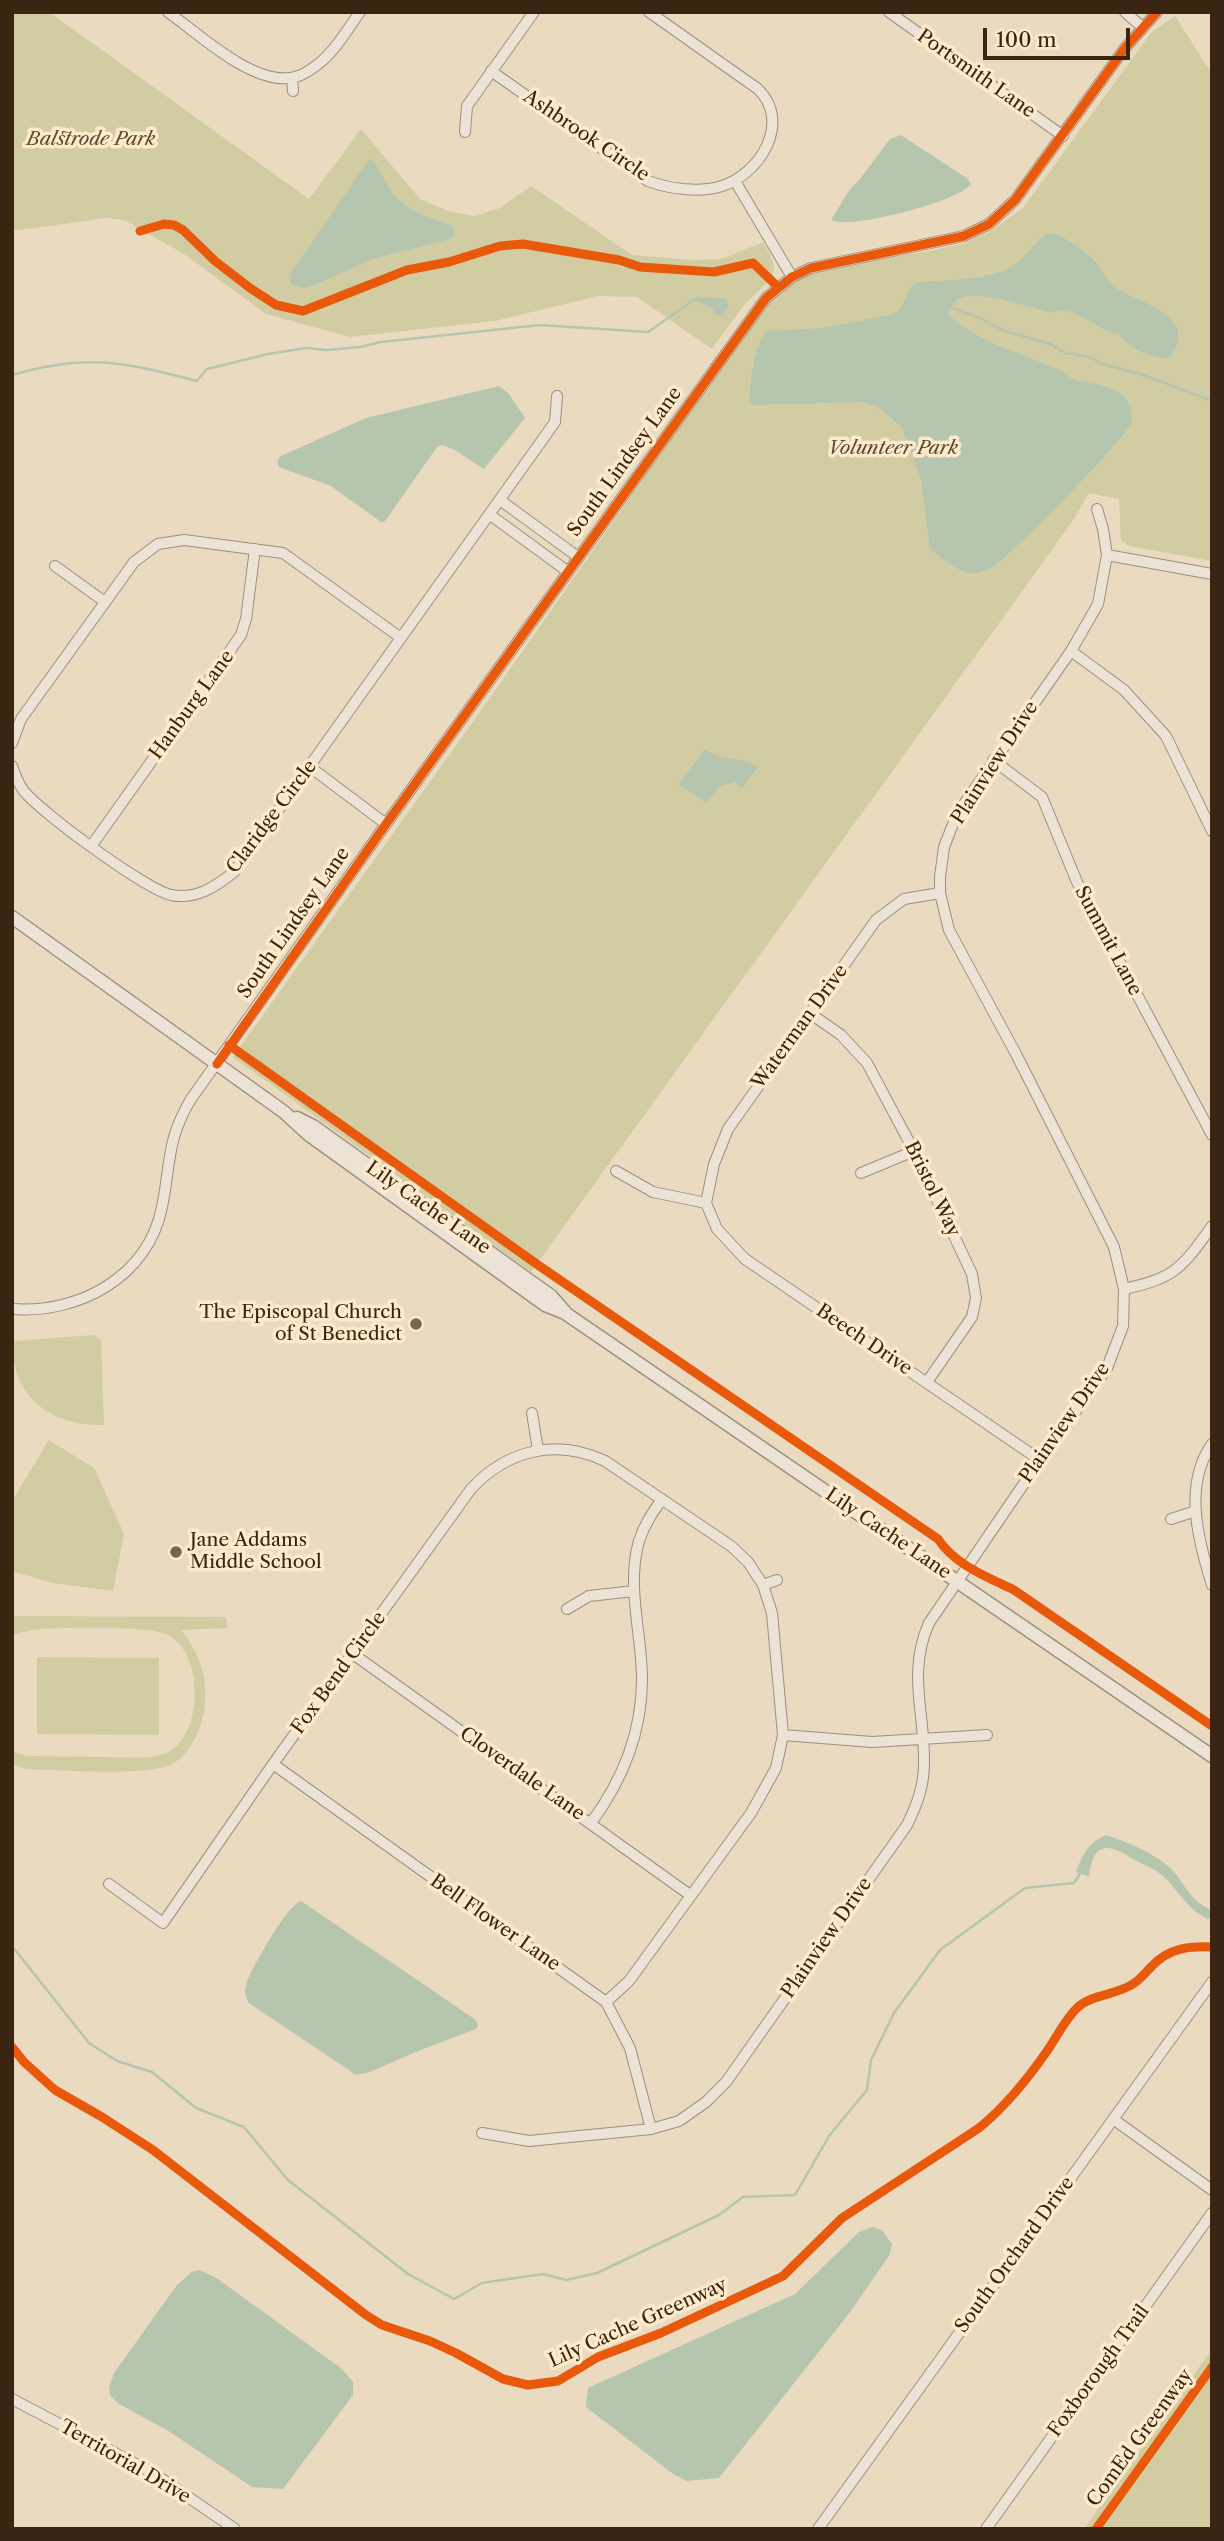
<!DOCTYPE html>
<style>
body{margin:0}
#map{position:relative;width:1224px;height:2541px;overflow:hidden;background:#eadac0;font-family:"Libre Caslon Text",serif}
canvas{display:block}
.frame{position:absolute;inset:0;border:14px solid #3b2411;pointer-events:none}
.scale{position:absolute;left:983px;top:28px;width:147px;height:32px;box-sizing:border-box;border:4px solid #3b2411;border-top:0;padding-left:9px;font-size:21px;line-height:24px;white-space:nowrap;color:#3b2411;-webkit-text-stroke:5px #fceaca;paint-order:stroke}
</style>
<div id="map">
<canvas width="1224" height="2541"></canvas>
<div class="frame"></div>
<div class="scale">100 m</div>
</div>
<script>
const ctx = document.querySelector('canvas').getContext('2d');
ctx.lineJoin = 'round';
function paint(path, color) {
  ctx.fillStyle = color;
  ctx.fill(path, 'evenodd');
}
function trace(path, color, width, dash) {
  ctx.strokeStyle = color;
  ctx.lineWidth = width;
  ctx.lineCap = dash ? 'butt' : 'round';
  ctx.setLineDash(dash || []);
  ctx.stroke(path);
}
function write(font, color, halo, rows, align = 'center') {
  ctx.font = font + ' "Libre Caslon Text",serif';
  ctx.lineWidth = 7;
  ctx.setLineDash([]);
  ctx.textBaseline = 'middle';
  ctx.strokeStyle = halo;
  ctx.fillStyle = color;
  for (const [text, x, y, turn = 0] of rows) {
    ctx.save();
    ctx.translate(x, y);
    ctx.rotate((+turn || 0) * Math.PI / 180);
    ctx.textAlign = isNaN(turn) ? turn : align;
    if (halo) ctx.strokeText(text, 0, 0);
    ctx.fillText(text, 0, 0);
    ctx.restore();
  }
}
const green = new Path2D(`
 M12,12H49L309,199L361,129L420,199L448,211L475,216L500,208L531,186L632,255L692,260L721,259L763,242C770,255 778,265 771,279L744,305L712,349L637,297L598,296L495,321L350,337L266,314L184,254L124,220L106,218L12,231Z
 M1175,16L1212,74V561L1129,546L1121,540L1119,499L1089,493L1072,522L531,1272L233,1057L480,712L775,290L811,268L930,251L966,243L991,231L1023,208L1151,33Z
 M94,1335L101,1340L104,1425C50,1426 12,1397 12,1341Z
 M49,1440L94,1468L124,1534L113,1591L52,1583L12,1571V1501Z
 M12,1616L226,1617L227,1628L181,1630C200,1653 209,1680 204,1710C201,1729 190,1755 172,1764C145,1777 60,1770 26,1769L12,1764V1751L27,1756C54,1756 80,1757 107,1757C126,1757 148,1760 166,1753C204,1737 205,1651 166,1634C149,1626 55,1627 33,1630C26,1631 19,1633 12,1635Z
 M37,1657L159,1658V1735L37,1734Z
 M1212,2349V2529H1084Z`);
const water = new Path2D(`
 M901,135L968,179L971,184C958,202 849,230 831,220L850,189L860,179L890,139Z
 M370,158C380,167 383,180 391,191C406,212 430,218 453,226L455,235L450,239L372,259L317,284L304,288L290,284L289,276Z
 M1048,233C1062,233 1088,253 1097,264C1103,271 1106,279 1113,286C1131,300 1185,311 1178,342C1176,349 1172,355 1166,359C1150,356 1127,349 1120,334C1099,332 1086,314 1066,311C1061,310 1055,313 1050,312C1027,309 952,276 949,315C979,344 1021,352 1057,369C1062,371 1066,375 1071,378C1089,386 1116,382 1128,402C1131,408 1133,416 1131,423C1125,439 1009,558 991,568C987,570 980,573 976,573C957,573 943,559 930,549L921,480L902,427L878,407L863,402L755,405L750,402C749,384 755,343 767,331L823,328L894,314C907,305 906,288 917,282C944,280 996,281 1017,263C1028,253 1036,241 1048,233Z
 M698,297L722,298L726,300L729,307L722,316L715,314L712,308L694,300Z
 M499,386L509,394L525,418L484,469L453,449L442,445L437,447L385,521L381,522L331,486L279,467L277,461L281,456L366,418Z
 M705,749C721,762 741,756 758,767L742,788L735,782L719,787L707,803L679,784Z
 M1106,1835C1127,1842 1154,1853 1170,1868C1187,1884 1187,1900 1212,1910V1920C1190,1914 1179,1891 1164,1877C1156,1869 1145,1866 1135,1860C1108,1843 1093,1840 1089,1877L1076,1872C1083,1854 1088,1843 1106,1835Z
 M301,1901L476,2020L478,2026L476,2029L413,2053L370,2072L356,2075L249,2003C245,1997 244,1990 247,1982C253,1966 287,1905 301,1901Z
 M872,2227L882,2230L892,2244L890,2254L851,2311L719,2478L687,2481L673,2474L586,2407L588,2388L795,2294L859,2232Z
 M199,2270L215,2277L342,2369L353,2382V2395L283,2489L252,2487L167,2430L119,2404L110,2395L109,2388L114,2373L177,2285L192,2272Z`);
const stream = new Path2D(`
 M949,307L980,318L1002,330L1051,344L1065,353L1090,357L1102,364L1141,374L1212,401
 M12,375C86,353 124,362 197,381L207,369L268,354L306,348L327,350L361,347L381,342L540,325L648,332L694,300
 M12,1946L89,2043L117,2061L152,2072L196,2108L244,2127L288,2180L408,2274L454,2299L482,2283L543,2274L566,2280L597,2273L719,2215L743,2197L795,2195L829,2136L867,2090L871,2060L894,2013L940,1950L1025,1888L1074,1883L1081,1872`);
const minor = new Path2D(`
 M168,12C199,34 250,83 290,78C301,77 315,67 323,60C338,47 348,28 360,12
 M889,12L1063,136
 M1125,12L1142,27
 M491,71L648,181C669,189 700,193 722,186C760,174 792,122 758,89L649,12
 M292,78L293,91
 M465,132L467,106L534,12
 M735,181L792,277
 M500,500L578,557
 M489,514L567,571
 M1107,555L1212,574
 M55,566L105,602
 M1071,651L1124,690L1166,736L1212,831
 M12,743L21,719L134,562L158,544L184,540L283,553L401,638
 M993,760L1042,797L1077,882L1212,1135
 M12,766C15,774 18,783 23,790C40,812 145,889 171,895C196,900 215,887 234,872L555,422L557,396
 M310,767L386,824
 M92,845L241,635L246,619L255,549
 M811,1014L841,1035L867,1063L914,1151L972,1274L976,1298L972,1317L927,1382
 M616,1171L653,1192L706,1203
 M861,1173L914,1151
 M706,1203L717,1229L745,1259L1040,1460
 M706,1203L714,1164L728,1129L876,920L904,899L940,893
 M1124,1289C1175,1278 1182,1268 1212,1226
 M12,1309C79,1314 148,1277 162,1207C171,1163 166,1141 191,1099L386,824L766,298L792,277L811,268L964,236L989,224L1015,200L1125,48L1157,12
 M532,1413L538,1450
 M1212,1444C1183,1485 1198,1540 1212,1585
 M1171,1519L1196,1511
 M763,1585L777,1580
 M567,1609L589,1596L634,1591
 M353,1654L690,1895
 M783,1735L872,1742L987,1735
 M273,1764L606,2002L630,2048L651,2129
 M591,1823C622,1781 642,1732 642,1679C642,1634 626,1586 639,1541C644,1525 653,1512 662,1499
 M109,1884L163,1923L273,1764L471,1489C507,1450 556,1438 605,1461L731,1546L748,1562L763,1585L772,1613L783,1735L776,1768L751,1813L629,1981L606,2002
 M1113,2119L1212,2190
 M482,2133L529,2141L651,2129L679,2121L706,2102L726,2082L907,1825C917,1805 924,1786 924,1763C925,1713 907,1672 929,1623L1040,1460L1107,1368L1123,1326L1124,1289L1114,1247L1016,1054L949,930L940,893V877L944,847L957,814L1071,651L1098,604L1107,555L1103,529L1097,509
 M12,2399L153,2473L235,2529
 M818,2529L1212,1982
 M986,2529L1212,2213`);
const tertiary = new Path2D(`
 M12,917L284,1112L309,1135L545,1305L565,1313L1212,1756
 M297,1118L313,1126L551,1296L565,1312`);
const cycleway = new Path2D(`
 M140,231L164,224L174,225L183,230L215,261L250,288L276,305L303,311L407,270L449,262L500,246L523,244L619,260L640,267L714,272L753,263L778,287
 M229,1045L538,1265L938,1539C955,1565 987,1577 1014,1590L1212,1726
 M217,1064L386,824L766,298L792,277L811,268L964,236L989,224L1015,200L1125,48L1157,12
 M12,2047L24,2062L55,2090L102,2117L153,2150L366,2315L382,2325L430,2341L456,2353L503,2379L528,2385L558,2381L598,2357L661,2333L783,2276L842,2218L979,2128C1006,2106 1027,2080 1047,2051C1057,2037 1065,2019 1078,2007C1093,1994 1116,1995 1133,1984C1141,1979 1146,1972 1152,1966C1169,1948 1189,1946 1212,1947
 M1096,2529L1212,2367`);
const markers = [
 [416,1324,7,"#78644e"],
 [176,1552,7,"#78644e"]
];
const streetNames = [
 ["Portsmith Lane",976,74,35],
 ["Ashbrook Circle",586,136,34],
 ["South Lindsey Lane",625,462,-54],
 ["Hanburg Lane",192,705,-54],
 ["Plainview Drive",995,763,-57],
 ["Claridge Circle",272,817,-53],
 ["South Lindsey Lane",294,923,-55],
 ["Summit Lane",1108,941,62],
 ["Waterman Drive",800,1027,-54],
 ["Bristol Way",932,1189,64],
 ["Lily Cache Lane",428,1208,35],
 ["Beech Drive",864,1340,34],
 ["Plainview Drive",1065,1423,-55],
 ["Lily Cache Lane",888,1534,34],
 ["Fox Bend Circle",339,1673,-54],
 ["Cloverdale Lane",522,1774,35],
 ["Bell Flower Lane",495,1923,35],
 ["Plainview Drive",827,1938,-55],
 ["South Orchard Drive",1015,2255,-54],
 ["Lily Cache Greenway",638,2323,-24],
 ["Foxborough Trail",1099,2371,-54],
 ["ComEd Greenway",1140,2438,-54],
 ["Territorial Drive",125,2462,30]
];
const parkNames = [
 ["Balstrode Park",91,140],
 ["Volunteer Park",893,449]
];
const poiNames = [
 ["The Episcopal Church",402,1313],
 ["of St Benedict",402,1335],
 ["Jane Addams",190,1541,"left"],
 ["Middle School",190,1563,"left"]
];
paint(green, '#d2cca2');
paint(water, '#b6c5ae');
trace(stream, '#b6c5ae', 2.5);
trace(minor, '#9b8f7f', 12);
trace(tertiary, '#9b8f7f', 15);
trace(minor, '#ece3d6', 10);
trace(tertiary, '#ece3d6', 12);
trace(cycleway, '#e8590c', 9);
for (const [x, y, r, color] of markers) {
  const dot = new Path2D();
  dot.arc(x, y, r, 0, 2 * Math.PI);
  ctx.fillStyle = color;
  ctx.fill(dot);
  trace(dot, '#fceaca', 2.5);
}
write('19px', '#3b2411', '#fceaca', streetNames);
write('italic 19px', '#5c4b2f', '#fceaca', parkNames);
write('19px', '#3b2411', '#fceaca', poiNames, 'right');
</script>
